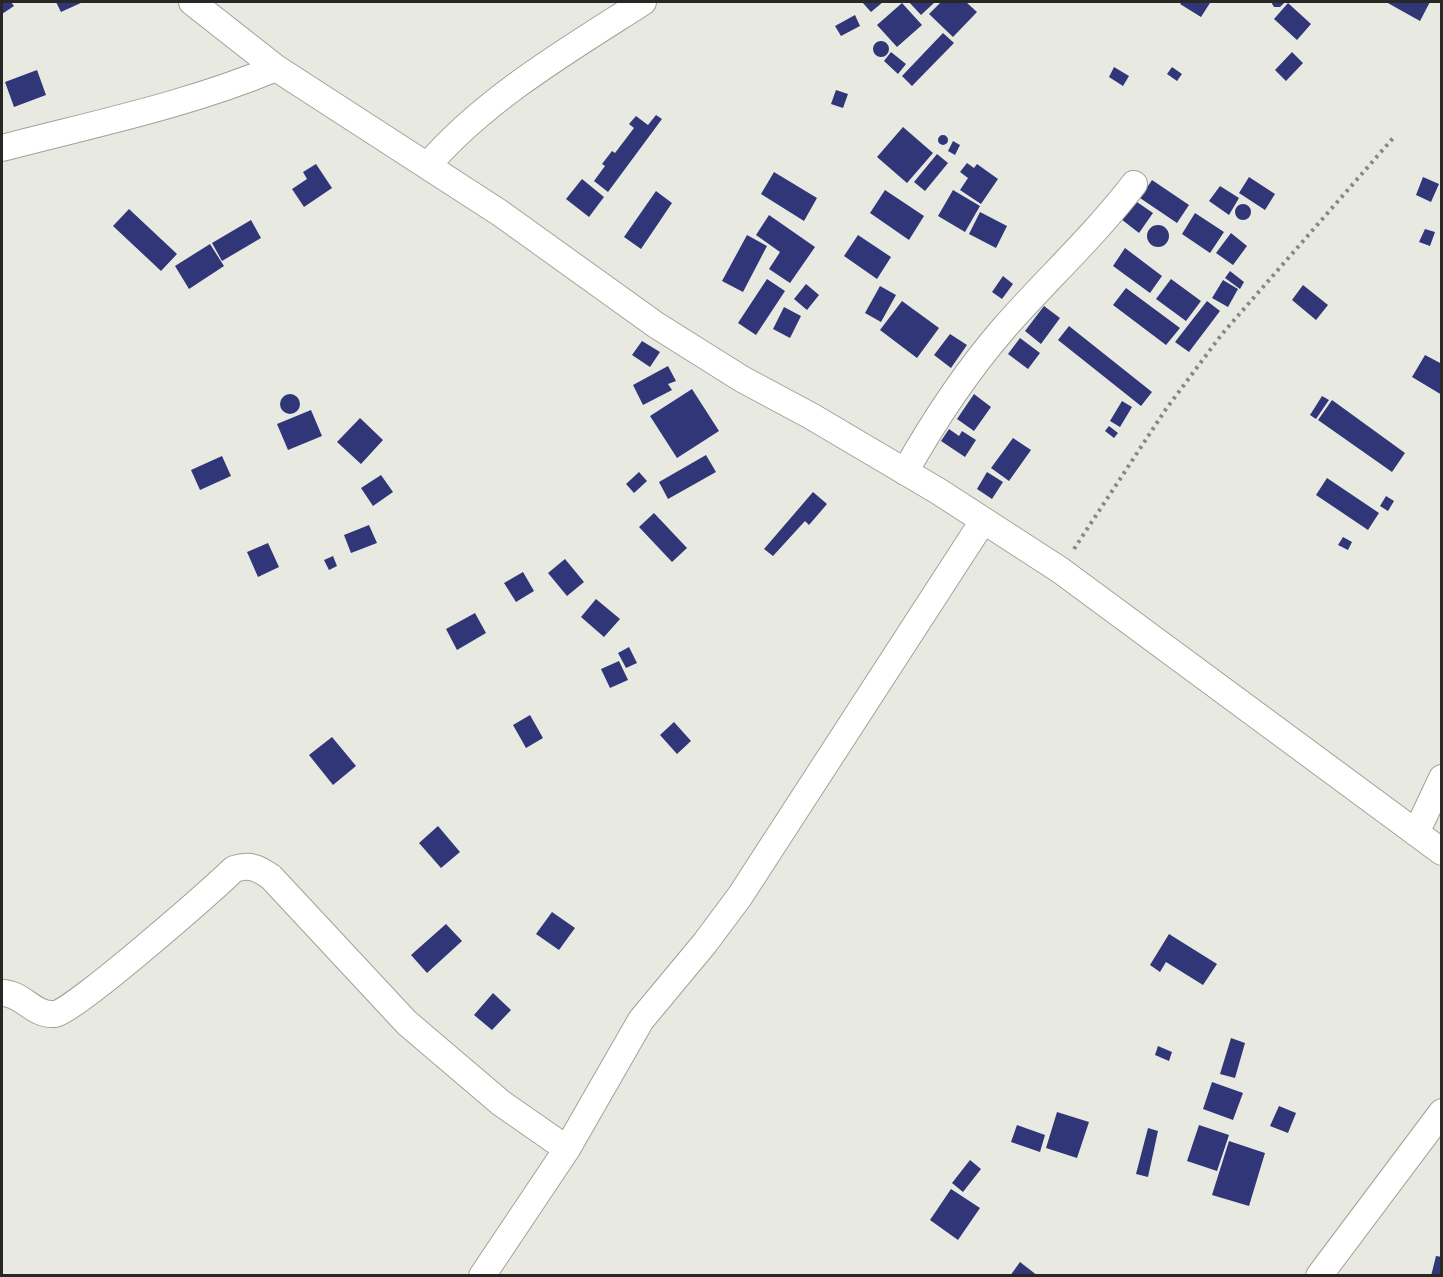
<!DOCTYPE html>
<style>
body{margin:0}
#map{position:relative;width:1443px;height:1277px;overflow:hidden;background:#e8eae1;font-family:"Roboto Condensed",sans-serif}
canvas{display:block}
.frame{position:absolute;inset:0;border:3px solid #272825;pointer-events:none}
</style>
<div id="map">
<canvas width="1443" height="1277"></canvas>
<div class="frame"></div>
</div>
<script>
const ctx = document.querySelector('canvas').getContext('2d');
ctx.lineJoin = 'round';
function paint(path, color) {
  ctx.fillStyle = color;
  ctx.fill(path, 'evenodd');
}
function trace(path, color, width, dash) {
  ctx.strokeStyle = color;
  ctx.lineWidth = width;
  ctx.lineCap = dash ? 'butt' : 'round';
  ctx.setLineDash(dash || []);
  ctx.stroke(path);
}
const building = new Path2D(`
 M2,2H11L14,6L2,14Z
 M56,2H83L61,12Z
 M862,2H883L871,12Z
 M909,2H935L921,15Z
 M941,2H966L977,12L953,37L929,14Z
 M1182,2H1207L1210,3L1201,17L1180,4Z
 M1271,2H1285L1280,7H1274Z
 M1386,2H1430L1420,21Z
 M902,3L922,25L897,47L877,25Z
 M1288,3L1311,24L1297,40L1274,19Z
 M855,15L860,26L841,36L835,26Z
 M943,33L954,43L912,86L902,76Z
 M873 49a8 8 0 1 1 16 0a8 8 0 1 1-16 0Z
 M891,52L906,64L898,74L884,61Z
 M1292,52L1303,63L1286,81L1275,70Z
 M1114,67L1129,76L1123,86L1109,77Z
 M1172,67L1182,74L1177,81L1167,74Z
 M37,70L46,95L14,107L5,82Z
 M836,90L848,94L843,108L831,104Z
 M656,115L662,119L608,192L594,181L605,166L602,164L612,151L615,153L634,128L629,124L636,116L648,125Z
 M903,127L933,153L907,183L877,157Z
 M938 140a5 5 0 1 1 10 0a5 5 0 1 1-10 0Z
 M953,141L960,145L955,155L948,151Z
 M937,154L948,163L925,191L914,182Z
 M967,163L974,168L977,164L998,179L981,204L960,190L968,178L960,172Z
 M316,164L332,188L304,207L292,189L307,179L303,172Z
 M774,172L817,198L804,221L761,194Z
 M1249,177L1275,194L1265,210L1239,193Z
 M1423,177L1439,184L1431,202L1416,195Z
 M582,179L604,197L589,217L566,199Z
 M1152,180L1189,205L1177,223L1140,198Z
 M1220,186L1239,198L1229,215L1209,201Z
 M885,190L924,216L909,240L870,213Z
 M953,190L980,206L965,232L938,216Z
 M656,191L672,203L641,249L624,237Z
 M1134,200L1153,213L1139,233L1121,219Z
 M1235 212a8 8 0 1 1 16 0a8 8 0 1 1-16 0Z
 M129,209L177,254L161,271L113,226Z
 M980,212L1007,226L996,248L969,234Z
 M1195,213L1224,232L1210,253L1182,234Z
 M769,215L815,247L790,283L769,269L780,252L756,235Z
 M251,220L261,238L222,261L212,243Z
 M1147 236a11 11 0 1 1 22 0a11 11 0 1 1-22 0Z
 M1425,229L1435,232L1430,246L1419,242Z
 M1231,233L1247,246L1233,265L1216,253Z
 M747,235L767,246L743,292L722,281Z
 M858,235L891,257L877,279L844,256Z
 M210,244L224,266L189,289L175,266Z
 M1125,248L1162,276L1150,293L1113,266Z
 M1230,271L1244,282L1240,289L1225,278Z
 M1003,276L1013,284L1002,299L992,292Z
 M767,279L785,291L756,335L738,323Z
 M1171,279L1201,301L1186,321L1156,299Z
 M1223,280L1238,289L1228,307L1212,298Z
 M806,284L819,295L807,310L794,299Z
 M1303,285L1328,305L1316,320L1292,300Z
 M880,286L896,295L881,322L865,313Z
 M1126,288L1180,328L1166,345L1113,305Z
 M902,301L939,328L917,358L880,330Z
 M1207,301L1220,311L1189,352L1175,342Z
 M1044,306L1060,318L1041,344L1025,331Z
 M784,307L801,316L790,338L773,329Z
 M1069,326L1152,392L1141,406L1058,340Z
 M950,334L967,345L951,368L934,355Z
 M1020,338L1040,353L1028,369L1008,354Z
 M642,341L660,352L650,367L632,355Z
 M1425,355L1442,364V395L1412,377Z
 M668,366L676,381L668,384L672,390L643,405L633,385Z
 M692,389L719,431L677,458L650,416Z
 M974,394L991,407L974,431L957,419Z
 M280 404a10 10 0 1 1 20 0a10 10 0 1 1-20 0Z
 M1322,396L1329,400L1316,419L1310,415Z
 M1332,400L1405,453L1392,472L1318,420Z
 M1122,401L1132,407L1120,427L1110,421Z
 M311,410L322,436L288,450L277,424Z
 M360,418L383,440L361,464L337,442Z
 M1109,426L1118,433L1114,438L1105,431Z
 M949,429L959,436L962,431L976,440L965,457L941,441Z
 M1013,438L1031,450L1009,481L991,468Z
 M706,455L716,472L668,499L659,482Z
 M222,456L231,476L200,490L191,470Z
 M639,472L647,481L634,493L626,484Z
 M987,472L1003,482L992,499L977,489Z
 M381,475L393,492L373,506L361,488Z
 M1327,478L1379,513L1368,530L1316,495Z
 M813,492L827,504L809,525L805,521L773,556L764,549Z
 M1386,496L1394,501L1388,511L1380,506Z
 M654,513L687,548L672,562L639,527Z
 M369,525L377,543L351,553L344,535Z
 M1343,537L1352,542L1348,550L1338,545Z
 M268,543L279,567L258,577L247,552Z
 M333,556L337,566L329,570L324,560Z
 M565,559L584,582L567,596L548,573Z
 M523,572L534,591L516,602L504,583Z
 M596,599L620,619L604,637L581,617Z
 M475,613L486,633L457,650L446,629Z
 M629,647L637,663L626,668L618,653Z
 M619,661L628,680L610,688L601,669Z
 M530,715L543,738L526,748L513,725Z
 M674,722L691,741L677,754L660,735Z
 M332,737L356,766L333,785L309,755Z
 M438,826L460,852L441,868L419,843Z
 M552,912L575,928L559,950L536,934Z
 M446,924L462,941L427,973L411,955Z
 M1169,934L1217,964L1203,985L1166,962L1160,972L1150,965Z
 M493,993L511,1010L492,1030L474,1015Z
 M1231,1038L1245,1043L1235,1078L1220,1074Z
 M1158,1046L1172,1052L1169,1061L1155,1055Z
 M1212,1082L1243,1093L1233,1120L1203,1109Z
 M1279,1106L1296,1113L1288,1133L1270,1126Z
 M1057,1112L1089,1122L1077,1158L1046,1148Z
 M1017,1125L1045,1135L1040,1152L1011,1142Z
 M1199,1125L1229,1135L1217,1171L1187,1161Z
 M1148,1128L1158,1131L1148,1177L1136,1174Z
 M1229,1141L1265,1153L1249,1206L1212,1195Z
 M970,1160L981,1169L963,1192L952,1183Z
 M951,1189L980,1208L958,1240L930,1220Z
 M1436,1256L1442,1257V1276H1431Z
 M1020,1262L1038,1276H1010Z`);
const path = new Path2D(`
 M1074,549L1166,409L1222,334L1394,137`);
const minor = new Path2D(`
 M192,2L276,68L500,213L656,325L742,379L811,416L938,491L1060,570L1442,852
 M2,148C94,124 187,105 276,68
 M428,165C486,98 568,50 643,2
 M905,472C933,422 967,371 1004,328C1047,279 1094,236 1134,184
 M1416,833L1442,778
 M2,993C23,993 33,1016 55,1014C75,1011 212,890 234,869C250,864 258,868 271,877L407,1023L501,1103L567,1149
 M482,1276L567,1149L641,1020L705,943L740,896L983,521
 M1319,1276L1442,1112`);
paint(building, '#313678');
trace(minor, '#a0a299', 28);
trace(path, '#878882', 4, [3, 4.5]);
trace(minor, '#fff', 26);
</script>
